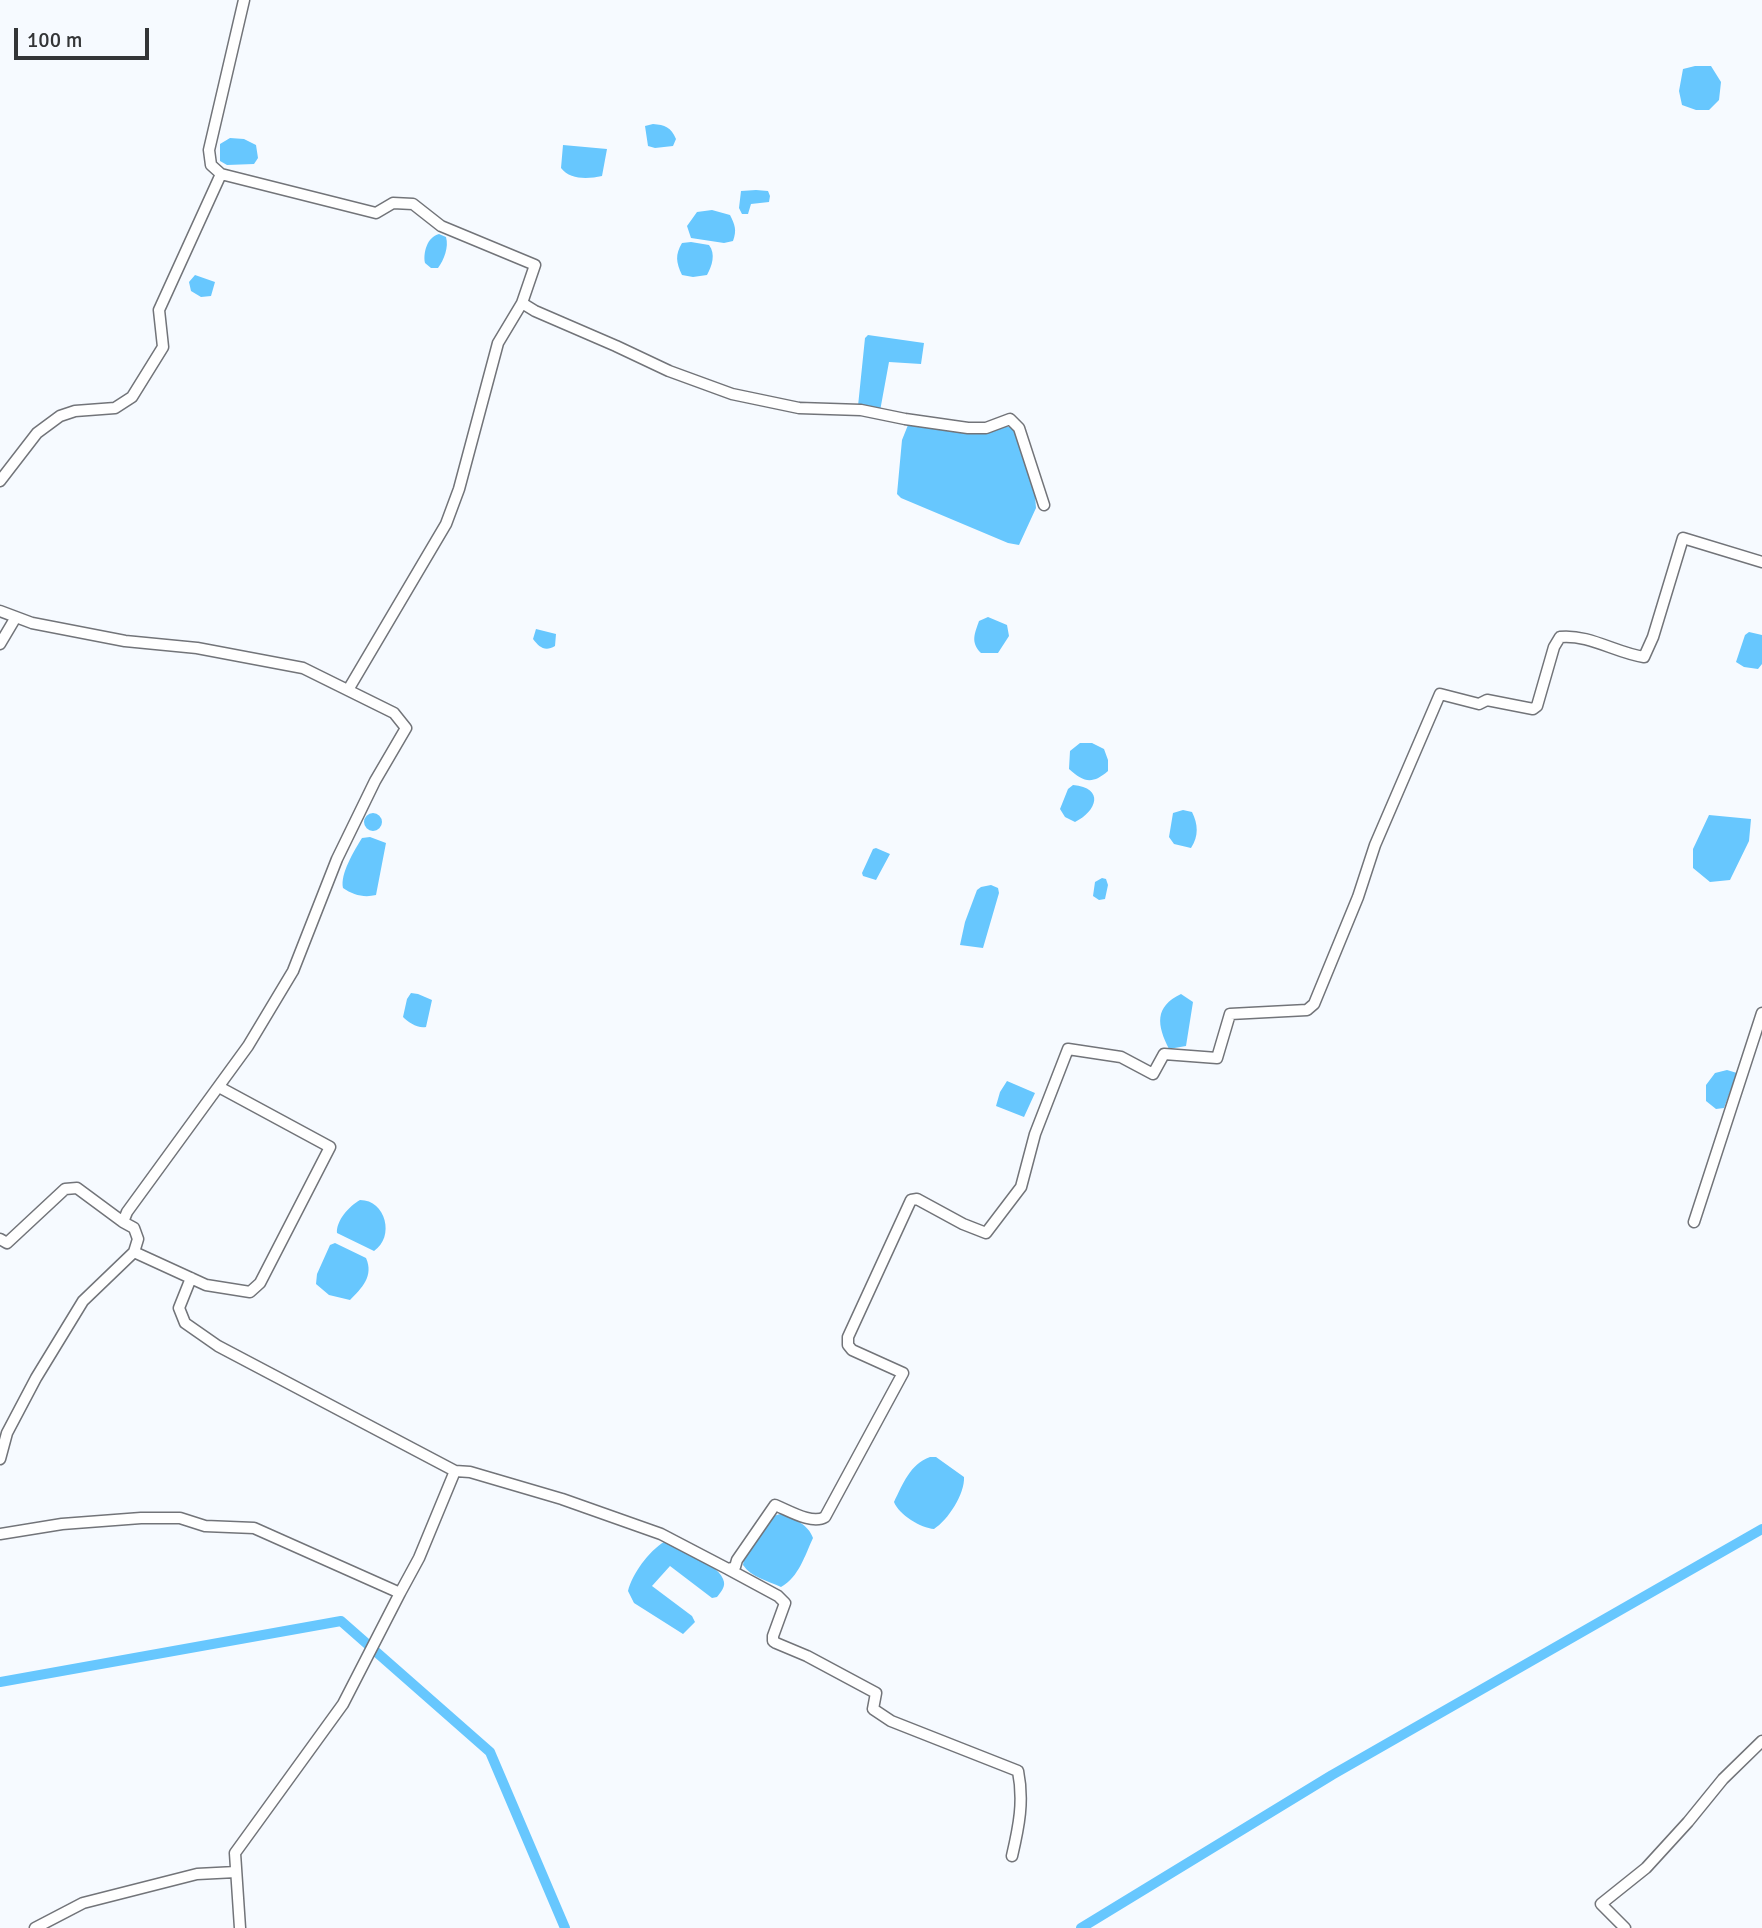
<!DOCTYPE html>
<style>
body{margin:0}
#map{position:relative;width:1762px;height:1928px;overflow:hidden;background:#f6faff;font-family:Signika,sans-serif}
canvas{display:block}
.scale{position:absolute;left:14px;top:28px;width:135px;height:32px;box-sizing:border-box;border:4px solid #333537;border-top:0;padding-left:9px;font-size:21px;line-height:24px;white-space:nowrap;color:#333537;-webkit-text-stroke:5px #f6faff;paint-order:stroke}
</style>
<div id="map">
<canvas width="1762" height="1928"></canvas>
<div class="scale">100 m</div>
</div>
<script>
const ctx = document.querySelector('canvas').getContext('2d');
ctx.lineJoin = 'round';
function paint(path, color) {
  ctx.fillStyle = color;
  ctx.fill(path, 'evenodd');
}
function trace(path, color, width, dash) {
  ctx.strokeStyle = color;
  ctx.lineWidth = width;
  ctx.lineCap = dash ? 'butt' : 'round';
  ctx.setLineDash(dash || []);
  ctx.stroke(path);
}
const water = new Path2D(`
 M1695,66H1711L1721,82L1719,100L1709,110H1696L1682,105L1679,91L1683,69Z
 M653,124C665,125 671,127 676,139L673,146L655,148L648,146L645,126Z
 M230,138L244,139L256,145L258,158L254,164L227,165L220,161V144Z
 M563,145L607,149L602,176C588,179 570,180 561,168Z
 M756,190L768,191L770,196L769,202L751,204L748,214H742L739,208L741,191Z
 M712,210L730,215C735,225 737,230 733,241L724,243L691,238L687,226L697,212Z
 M439,234L446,237C449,247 444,260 438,268H431L425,263C423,253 427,237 439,234Z
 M691,242L709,245C716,254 712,266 707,275L693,277L682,275C676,262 675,255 682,243Z
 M195,275L215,282L211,296L201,297L191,291L189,282Z
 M868,335L924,343L921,364L889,362L880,411L858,406L865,338Z
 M908,425L975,433L1005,426L1014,428L1035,495L1036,508L1019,545L1008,543L901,498L897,494L902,440Z
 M988,617L1007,625L1009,636L998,653H981C970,642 975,633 979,621Z
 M536,629L556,634L555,646C545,652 539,647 533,639Z
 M1749,632L1762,635V664L1758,669L1744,667L1736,662L1745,635Z
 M1080,743H1092L1104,749L1108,760V771C1093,784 1084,783 1069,769L1070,751Z
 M1073,785C1105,788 1097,811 1075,822L1065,817L1060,809L1068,789Z
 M1183,810L1192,812C1198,824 1199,836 1191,848L1174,844L1169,837L1173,813Z
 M364 822a9 9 0 1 1 18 0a9 9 0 1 1-18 0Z
 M1709,815L1751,819L1749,841L1730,880L1710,882L1693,868V849Z
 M370,837L386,843L376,895C364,898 353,895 343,888C340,874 354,851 362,838Z
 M876,848L890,854L876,880L863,876L862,873L873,849Z
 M1102,878L1106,879L1108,885L1105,899L1099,900L1093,896L1095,882Z
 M991,885L998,888L999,893L983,948L960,945L965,922L977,890L981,887Z
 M411,993L418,994L432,1000L426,1027C418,1029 408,1022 403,1017L407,999Z
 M1181,994L1193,1002L1186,1046L1169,1049C1157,1025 1154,1007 1181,994Z
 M1727,1070L1737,1073L1724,1108L1716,1109L1706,1101V1085L1715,1073Z
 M1007,1081L1035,1093L1024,1117L996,1106L1000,1092Z
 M360,1200C386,1200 395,1237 374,1251L337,1233C336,1221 349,1206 360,1200Z
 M335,1243L366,1258C374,1276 362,1288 350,1300L329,1295L316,1284L317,1274L330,1245Z
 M930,1457H936L964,1477C965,1494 948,1520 934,1529C921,1528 899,1515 894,1502C903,1484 910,1464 930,1457Z
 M783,1513C795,1520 808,1524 813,1538C805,1555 799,1577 781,1587C768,1581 751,1577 743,1565L744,1559L771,1517Z
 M664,1542C678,1545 722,1566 724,1582C725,1588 720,1593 717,1597L712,1598L670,1566L652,1586L692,1616L695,1622L683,1634L634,1603L628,1591C632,1574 649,1551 664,1542Z`);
const canal = new Path2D(`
 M0,1682L341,1621L490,1752L565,1928
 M1081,1928L1332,1775L1762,1529`);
const minor = new Path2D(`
 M221,174L211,165L209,150L244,0
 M0,481L37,433L60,416L75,411L115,408L132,397L163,347L159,310L221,174L376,213L393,203L413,204L441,226L535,265L522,303L535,311L616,346L669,371L732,394L799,408L861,410L905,419L968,428H986L1010,419L1019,428L1044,505
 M0,611L32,623L125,641L197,648L303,668L394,713L406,728L375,781L337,859L293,971L248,1046L127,1212L123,1222L134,1228L138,1239L134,1252L83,1301L36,1378L7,1433L0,1459
 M0,644L16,617
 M348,690L446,524L459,489L498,343L522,303
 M1694,1222L1762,1013
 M0,1239L7,1243L65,1189L77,1188L123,1222
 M134,1252L206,1285L250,1292L260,1283L330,1147L219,1087
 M191,1278L179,1308L185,1323L218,1346L455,1471
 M0,1534L62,1524L141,1518H180L205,1526L254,1528L400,1593L343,1704L235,1853L240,1928
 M728,1569L778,1596L785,1603L773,1636V1641L776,1643L807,1656L876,1693L873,1709L891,1721L1018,1771C1024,1801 1019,1826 1012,1856
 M400,1593L419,1558L455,1471L470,1472L562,1499L661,1534L728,1569L735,1567L737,1560L775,1505C788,1510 812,1525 825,1517L903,1373L852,1350L848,1345V1337L911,1200L917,1199L963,1224L986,1233L1021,1187L1035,1134L1068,1049L1121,1057L1153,1074L1164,1054L1217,1058L1230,1014L1307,1010L1314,1004L1358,897L1375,845L1440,694L1479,704L1487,700L1533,709L1537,706L1554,647L1560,637C1589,634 1616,653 1644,657L1653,637L1683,538L1762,562
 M35,1928L83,1903L197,1874L236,1872
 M1625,1928L1601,1904L1646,1868L1688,1822L1723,1779L1762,1741`);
paint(water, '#67c7fe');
trace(canal, '#67c7fe', 10);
trace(minor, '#727479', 13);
trace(minor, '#fff', 10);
</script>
